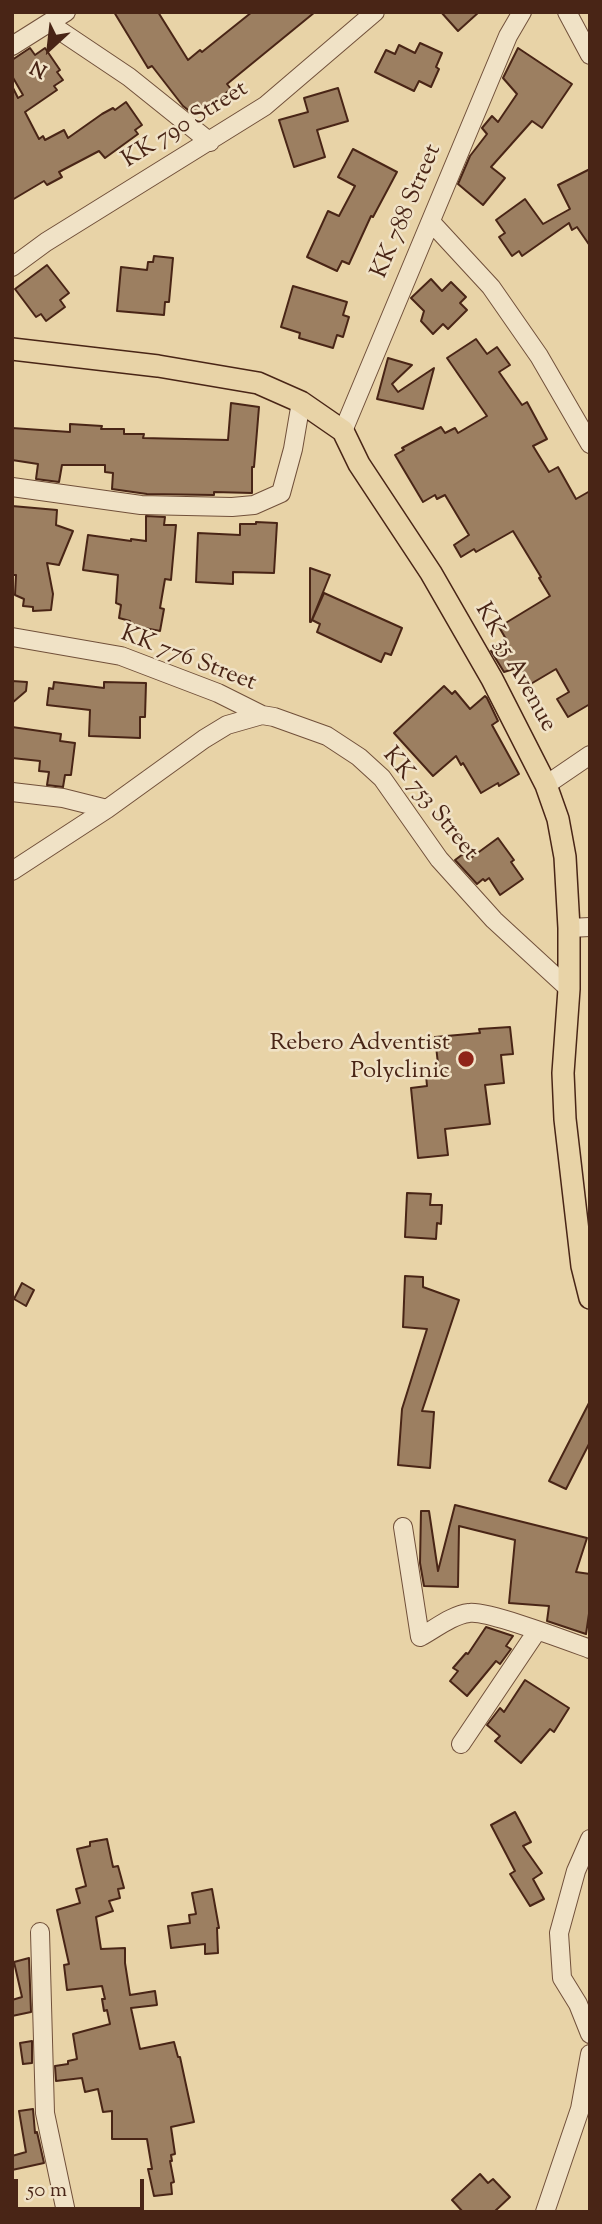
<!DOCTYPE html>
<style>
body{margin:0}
#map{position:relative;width:602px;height:2224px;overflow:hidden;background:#e8d3a7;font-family:"Sorts Mill Goudy",serif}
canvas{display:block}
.frame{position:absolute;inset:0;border:14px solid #492516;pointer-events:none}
.north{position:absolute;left:14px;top:14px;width:70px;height:70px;-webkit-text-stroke:5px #f0e2c6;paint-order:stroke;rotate:207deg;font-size:19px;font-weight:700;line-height:28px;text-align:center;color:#492516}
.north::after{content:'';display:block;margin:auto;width:24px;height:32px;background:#492516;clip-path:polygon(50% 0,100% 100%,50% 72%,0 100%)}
.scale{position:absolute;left:14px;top:2179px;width:130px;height:32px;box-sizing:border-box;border:4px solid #492516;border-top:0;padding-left:9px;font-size:21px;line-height:24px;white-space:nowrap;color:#492516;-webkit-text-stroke:5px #f0e2c6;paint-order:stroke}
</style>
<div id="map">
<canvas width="602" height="2224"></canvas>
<div class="frame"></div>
<div class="north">N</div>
<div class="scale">50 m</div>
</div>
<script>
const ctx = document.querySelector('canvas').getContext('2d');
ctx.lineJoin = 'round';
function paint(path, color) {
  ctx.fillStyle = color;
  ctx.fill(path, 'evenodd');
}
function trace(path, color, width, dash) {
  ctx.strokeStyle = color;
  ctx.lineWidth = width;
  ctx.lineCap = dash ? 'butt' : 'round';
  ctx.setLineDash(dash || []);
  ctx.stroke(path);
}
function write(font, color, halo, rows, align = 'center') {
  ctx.font = font + ' "Sorts Mill Goudy",serif';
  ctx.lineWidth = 5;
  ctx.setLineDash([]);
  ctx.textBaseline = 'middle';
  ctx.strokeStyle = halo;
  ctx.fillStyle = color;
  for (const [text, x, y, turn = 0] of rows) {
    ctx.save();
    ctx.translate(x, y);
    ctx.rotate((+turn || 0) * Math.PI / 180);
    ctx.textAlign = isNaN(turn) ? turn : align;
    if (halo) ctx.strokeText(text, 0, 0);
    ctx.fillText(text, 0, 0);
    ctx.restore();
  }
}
const building = new Path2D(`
 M114,12H158L188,60L200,50L202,52L252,12H315L227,84L231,89L196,116L183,106L152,66L148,68Z
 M441,12H479L458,31Z
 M420,43L442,53L436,67L439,69L431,87L419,81L414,91L375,72L386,50L395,54L399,45L415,53Z
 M30,48L35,55L45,48L60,70L57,72L63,80L54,86L57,90L25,112L39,139L43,136L45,140L64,130L68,138L102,114L113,108L115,110L126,102L142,125L135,130L138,134L105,158L99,151L59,172L62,177L47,185L44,181L12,200V86L18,98L23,95L12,76V60Z
 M518,48L572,84L542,128L532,121L491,167L505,178L483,205L458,184L470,156L487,134L482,128L492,116L498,122L517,94L503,78Z
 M338,88L348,121L317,130L325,157L294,167L279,120L308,112L304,98Z
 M353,149L397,172L373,217L371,216L349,264L342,261L337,271L307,257L328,211L339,216L355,186L338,177Z
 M590,169V246L577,227L572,230L569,223L522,256L519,251L512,256L499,237L505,233L496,220L525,199L543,224L570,209L558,185Z
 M154,256L173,258L169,302H165L164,315L117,311L121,267L147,270L148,262H153Z
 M47,265L69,293L60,300L65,307L46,321L41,314L36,317L15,289Z
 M431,279L442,291L451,282L466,297L460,303L467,310L448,329L443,324L433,334L421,321L424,311L411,298Z
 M293,286L347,302L343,315L349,317L343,337L337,335L333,348L299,338L300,333L281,327Z
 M476,339L487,354L497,347L510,365L499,372L522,405L527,402L547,439L533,446L549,472L558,467L576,499L590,491V704L568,717L557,699L569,692L556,669L529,685L520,667L504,672L491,651L506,639L499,627L550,596L539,578L541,577L513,531L476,552L474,549L461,557L454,545L469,535L445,495L437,499L435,495L423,502L395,455L404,450L402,448L441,427L445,433L455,428L458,433L487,416L447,358Z
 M388,358L412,365L392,384L398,392L434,368L423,409L377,399Z
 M231,403L259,407L254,467H252V493L214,492V495L147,494L112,489L113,473L105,472V465H62L59,482L36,479L38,464L12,460V428L70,432V424L102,426L101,429H124V434H144L143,438L228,440Z
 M12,506L57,510L56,525L73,531L59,565L47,563L53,594L51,610L33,611V607L23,606L24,599L15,595L16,575H12Z
 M146,516L165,517L164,525H176L171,580L165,579L160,608L164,609L160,631L129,625L130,621L119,618L121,605L116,603L118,575L83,570L88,535L131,541V539L146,541Z
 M256,522L277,523L274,573L233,572V584L196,582L198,533L240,535V524H256Z
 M310,568L330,575L311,622H310Z
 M324,593L402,628L391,655L385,653L381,662L317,632L320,624L312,620Z
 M12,681L27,682L26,691L12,703Z
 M54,682L104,688V682L146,683L145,717H140V738L89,736L90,710L47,705L49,688L53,689Z
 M444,686L452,694L455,691L470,709L485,696L487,698L498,721L492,725L519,774L499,786L498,783L481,793L463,763L461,765L456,756L433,776L394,733Z
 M12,727L61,734L60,741L75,743L71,775H65L63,787L47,785L49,772L39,771L40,761L12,758Z
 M498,838L514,860L511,862L523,879L500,895L489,878L485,881L483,879L477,884L455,860L463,854L468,860Z
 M510,1027L513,1054L501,1055L504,1083L485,1085L490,1124L445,1129L448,1155L418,1158L411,1088L427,1086L426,1075L439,1073L435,1037L480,1033L479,1029Z
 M407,1193L431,1194L430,1205H442L441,1224L437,1223L436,1239L405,1237Z
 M405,1276L423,1277V1287L459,1300L422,1411L434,1412L430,1468L398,1465L402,1409L427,1329L403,1327Z
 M22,1283L34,1290L26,1306L14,1299Z
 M590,1401V1442L566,1489L549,1481Z
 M455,1505L587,1538L576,1572L590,1574V1607L586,1634L547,1621L549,1606L509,1603L515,1540L459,1526L458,1587L424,1586L420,1563L421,1511H429L438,1571Z
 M486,1627L513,1636L506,1646L511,1649L500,1664L496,1661L467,1696L450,1681L458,1671L453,1668L466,1653L468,1654Z
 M525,1680L569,1708L554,1732L550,1729L521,1763L495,1741L500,1736L487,1725L500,1708L504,1712Z
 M515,1812L531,1842L523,1846L542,1873L533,1879L544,1899L530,1906L510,1874L515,1871L491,1825Z
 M107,1839L113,1867L118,1866L124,1888L118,1889L120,1898L109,1901L113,1911L96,1917L101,1949L125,1948V1963L130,1995L155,1991L157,2005L131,2008L140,2049L174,2042L178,2057H180L194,2122L171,2127L175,2154L171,2155L172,2161H170L174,2182L171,2183L172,2194L154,2196L148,2169H152L147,2139H112V2111L103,2112L98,2089L85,2092L82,2078L56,2081L55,2066L68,2064V2061L77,2059L73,2034L110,2024L107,2010L104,2011L102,1999H105L102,1986L67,1990L64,1965L69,1964L57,1910L80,1903L76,1889L86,1886L77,1849L90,1846V1842Z
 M212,1889L219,1928H217L218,1953L205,1954V1944L171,1948L168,1926L190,1923L189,1915L196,1914L192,1893Z
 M29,1958L31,2012L12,2016V2000L22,1997L14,1962Z
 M32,2041V2063L23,2064L20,2043Z
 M33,2109L35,2133L37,2132L44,2163L12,2170V2156L26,2152L19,2111Z
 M480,2174L488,2183L493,2179L510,2197L494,2212H463L452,2200Z`);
const minor = new Path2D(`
 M567,12L590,55
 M50,24L129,77L210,142
 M12,46L66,12
 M431,222L491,287L539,356L590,444
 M12,267L46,242L265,106L375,12
 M343,431L508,36L522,12
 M12,487L141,505L232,507L254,505L281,493L293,449L301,402
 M12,637L121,656L218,693L262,715
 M546,785L590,755
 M12,792L63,798L107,809
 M12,871L107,809L204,739L227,725L262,715L274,717L327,736L359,757L382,778L439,859L494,920L569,989
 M569,928L590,927
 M403,1527L420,1637C435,1629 452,1615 469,1613C486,1610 568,1641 590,1649
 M461,1744L537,1631
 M590,1839L576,1871L559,1933L562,1978L578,2004L590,2034
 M40,1932L45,2113L66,2212
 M545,2212L580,2109L590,2054`);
const major = new Path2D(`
 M12,349L158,366L258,383L301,402L343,431L359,464L431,573L492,679L546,785L558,819L565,857L569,928V989L563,1073L565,1119L582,1266L590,1298`);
const markers = [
 [466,1059,9,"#8f2418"]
];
const streetNames = [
 ["KK 790 Street",186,126,-32],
 ["KK 788 Street",408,212,-67],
 ["KK 776 Street",188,660,21],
 ["KK 35 Avenue",514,668,61],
 ["KK 753 Street",429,805,51]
];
const poiNames = [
 ["Rebero Adventist",450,1045],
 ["Polyclinic",450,1073]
];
paint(building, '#9c7f61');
trace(building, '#492516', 2);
trace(minor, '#71503a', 20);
trace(major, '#492516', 24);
trace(minor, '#f0e2c6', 18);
trace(major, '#e8d3a7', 21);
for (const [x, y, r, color] of markers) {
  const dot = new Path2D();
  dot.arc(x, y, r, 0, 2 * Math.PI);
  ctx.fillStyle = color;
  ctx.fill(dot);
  trace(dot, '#f0e2c6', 2.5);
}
write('24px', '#492516', '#f0e2c6', streetNames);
write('24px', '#492516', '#f0e2c6', poiNames, 'right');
</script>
